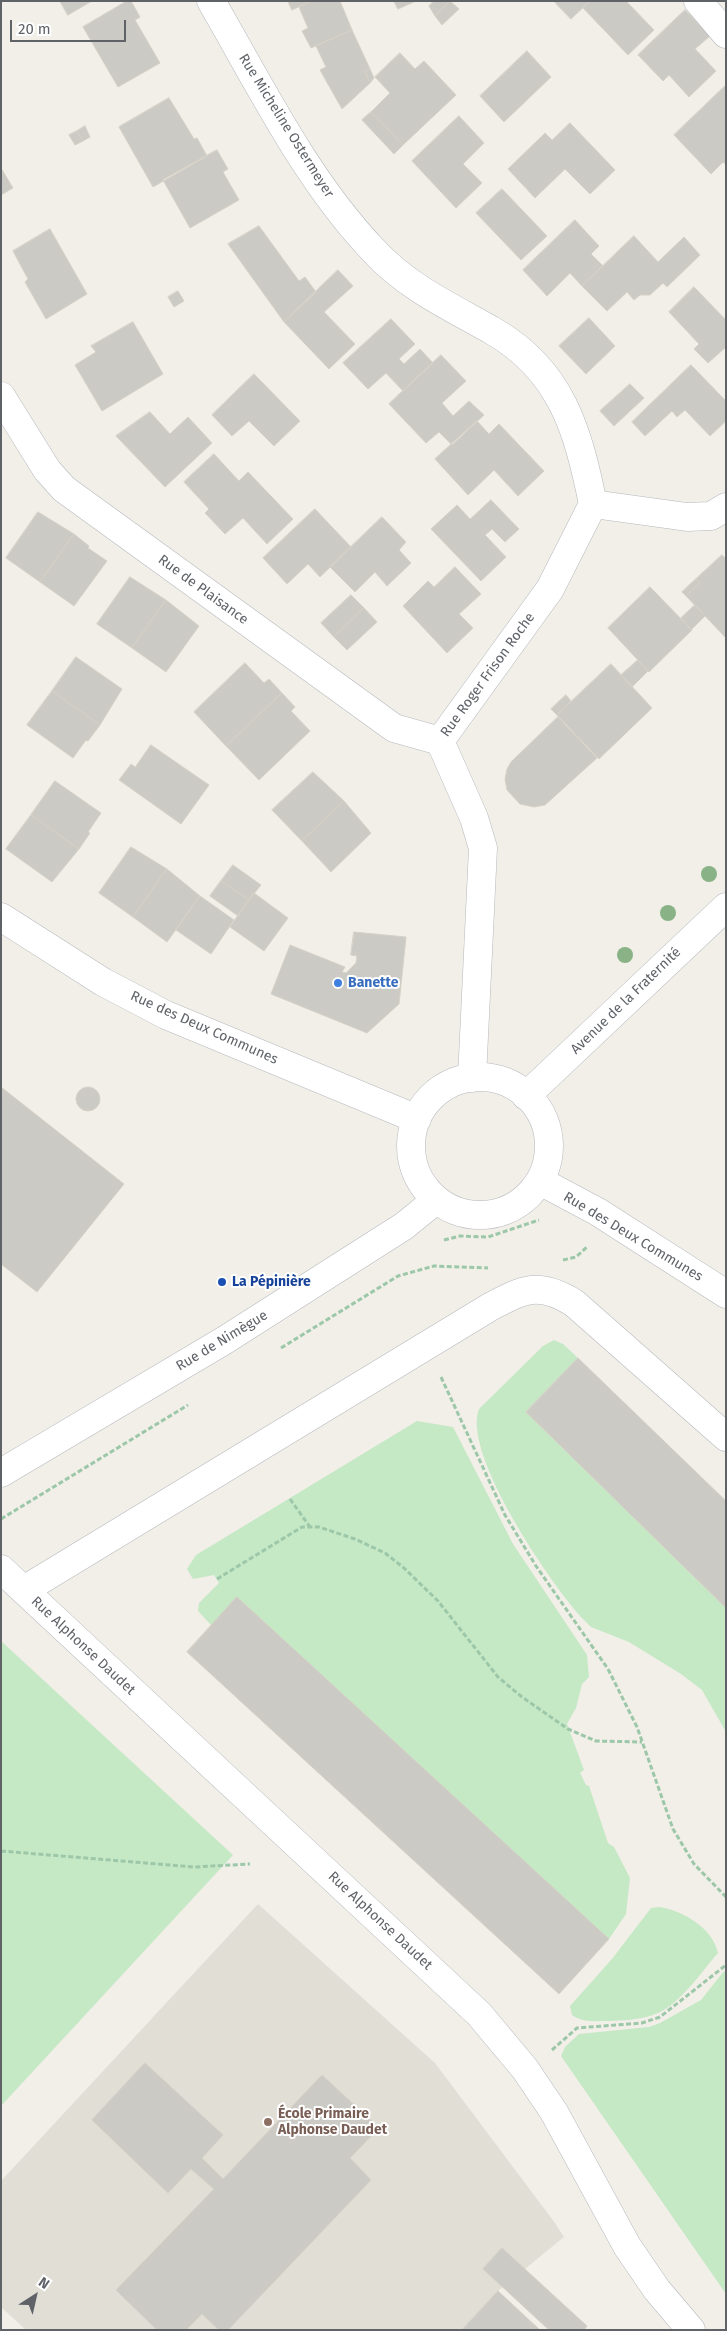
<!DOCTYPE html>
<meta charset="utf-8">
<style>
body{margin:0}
#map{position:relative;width:727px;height:2331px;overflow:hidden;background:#f1efe8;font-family:"Fira Sans",sans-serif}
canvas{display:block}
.frame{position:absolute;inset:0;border:2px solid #5f6368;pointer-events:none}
.north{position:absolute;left:10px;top:2271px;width:50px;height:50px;-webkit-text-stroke:4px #fff;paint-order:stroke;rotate:35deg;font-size:14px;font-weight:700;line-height:20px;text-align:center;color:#5f6368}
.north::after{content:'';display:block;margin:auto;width:18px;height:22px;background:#5f6368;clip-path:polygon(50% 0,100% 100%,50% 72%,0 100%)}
.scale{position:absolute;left:10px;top:20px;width:116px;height:22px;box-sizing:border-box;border:2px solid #5f6368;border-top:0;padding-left:6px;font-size:15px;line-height:18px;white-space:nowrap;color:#5f6368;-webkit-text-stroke:4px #fff;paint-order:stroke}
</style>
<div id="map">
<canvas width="727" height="2331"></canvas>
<div class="frame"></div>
<div class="north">N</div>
<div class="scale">20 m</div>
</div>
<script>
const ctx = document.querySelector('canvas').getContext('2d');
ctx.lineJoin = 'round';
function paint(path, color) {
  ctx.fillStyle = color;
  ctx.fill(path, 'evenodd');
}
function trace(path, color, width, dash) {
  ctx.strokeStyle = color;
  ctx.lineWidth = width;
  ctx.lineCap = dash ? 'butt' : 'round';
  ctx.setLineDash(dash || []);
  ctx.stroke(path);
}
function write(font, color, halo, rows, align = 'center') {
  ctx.font = font + ' "Fira Sans",sans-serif';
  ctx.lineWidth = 4;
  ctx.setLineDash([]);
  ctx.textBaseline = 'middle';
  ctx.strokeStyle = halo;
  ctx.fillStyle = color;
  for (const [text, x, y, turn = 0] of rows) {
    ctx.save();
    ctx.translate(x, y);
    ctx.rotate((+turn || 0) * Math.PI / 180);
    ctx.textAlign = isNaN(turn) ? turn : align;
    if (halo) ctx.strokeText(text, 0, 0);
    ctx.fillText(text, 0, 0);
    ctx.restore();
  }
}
const education = new Path2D(`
 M258,1904L435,2063L555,2223L564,2237L498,2291L462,2330H26L1,2307V2181Z`);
const green = new Path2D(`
 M554,1340L563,1344L578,1358L526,1412L726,1608V1732L702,1690L681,1674L629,1642L591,1627L584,1620C553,1588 461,1453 479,1409L543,1346Z
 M417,1421L453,1427L513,1544L587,1655L589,1677L582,1684L576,1708L567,1724L584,1770L580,1773L586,1785L589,1786L608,1843L614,1847L630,1878L626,1914L609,1939L211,1625L198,1611L199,1603L219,1583L214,1575L193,1579L187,1569L196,1555Z
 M1,1641L233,1855L1,2106Z
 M659,1907C682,1910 713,1928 718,1953C702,1971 681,2003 658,2013C643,2020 626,2020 609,2021C596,2021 583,2023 572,2015L570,2006L612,1959L651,1908Z
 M724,1971L726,1973V2294L561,2056L565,2047L579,2034L649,2027L660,2023L701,2000Z`);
const building = new Path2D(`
 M60,1H92L68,15Z
 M127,1H131L140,17L135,20L160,63L118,87L83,27Z
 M288,1H311L292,10Z
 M311,1H340L352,30L311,48L302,31L308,28L299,7Z
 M394,1H416L398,9Z
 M434,1H450L435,16L429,6Z
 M450,1L459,9L442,25L435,16Z
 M554,1H590L571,19Z
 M590,1H626L654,30L628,55L583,8Z
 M685,10L710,36L695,49L716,71L689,97L669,75L663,81L638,55Z
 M352,30L370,69L365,71L370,83L342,109L320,70L326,67L316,46Z
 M527,51L551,77L504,122L480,96Z
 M400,53L415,69L424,61L456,95L403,145L371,112L390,93L375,77Z
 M370,69L374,78L370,83L365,71Z
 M726,85V165L723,162L711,174L674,135Z
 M169,98L194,139L197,138L207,156L153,187L119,127Z
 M371,112L403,145L394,154L362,120Z
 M459,116L484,143L463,164L482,183L456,208L412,161Z
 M570,123L615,170L590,194L565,169L535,198L508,169L545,133L552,140Z
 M85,126L90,137L83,141L77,131Z
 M77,131L83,141L75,145L69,135Z
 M217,150L228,169L223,172L239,200L190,228L163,180Z
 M1,168L13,188L1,195Z
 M502,189L547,236L521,260L476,213Z
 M575,220L599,246L591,254L603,266L582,286L570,273L547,296L523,270Z
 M259,226L299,281L305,277L316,292L284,322L228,244Z
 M50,229L87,294L46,319L25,282L28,279L13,251Z
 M634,236L658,262L684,237L700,255L667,287L663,283L650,295H640L634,300L627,292L607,311L582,286Z
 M338,270L353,286L324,312L355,344L329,369L284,322Z
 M694,287L726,320V347L708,363L694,349L699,344L669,312Z
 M178,291L184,301L174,307L168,297Z
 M589,318L615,346L586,374L559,346Z
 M391,319L415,344L399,359L404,364L420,349L433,363L403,391L386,373L368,389L343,363Z
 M133,322L163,374L102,411L75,365L96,352L91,346Z
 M441,355L466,381L442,403L453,416L469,401L484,415L452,445L439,432L426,443L389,404Z
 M691,365L726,401V421L710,436L685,410L677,417L672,411L645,436L632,422Z
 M254,374L300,421L274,446L249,421L232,436L212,415Z
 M630,384L644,398L614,426L600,411Z
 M150,412L170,434L188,417L212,443L165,487L116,436Z
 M477,421L489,434L499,424L544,471L518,496L494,470L468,495L435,459Z
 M214,454L239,481L248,472L293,519L267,544L243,518L225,534L205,513L209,509L184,482Z
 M491,500L519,529L505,542L492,529L485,535L506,557L481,581L431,529L457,505L470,519Z
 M315,509L351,547L320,577L308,564L287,584L263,558Z
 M38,512L74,534L40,582L6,558Z
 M382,517L406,542L399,550L411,563L387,586L375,572L355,592L330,567Z
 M74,534L89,546L88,548L107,561L74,606L40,582Z
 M722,555L726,559V638L686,596L700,583L696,579Z
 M455,567L481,594L459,614L473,628L447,653L403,606L428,581L434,587Z
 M130,577L166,600L132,648L97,624Z
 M696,579L700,583L686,596L682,592Z
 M650,587L692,630L649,672L608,628Z
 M351,595L364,608L334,637L321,623Z
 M166,600L199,626L166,672L132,648Z
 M695,605L705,616L691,630L681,618Z
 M364,608L377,622L347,650L334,637Z
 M76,657L122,689L100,725L52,691Z
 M638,660L648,671L632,687L621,675Z
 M245,663L264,683L269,679L282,693L226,746L194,712Z
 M611,664L652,708L599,759L557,715Z
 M52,691L100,725L88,741L86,740L73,758L27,725Z
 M282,693L295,707L291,711L310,731L259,780L226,746Z
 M566,695L571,701L557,715L551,709Z
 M558,717L597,758L545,805L534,807L520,804L507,790L505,779L507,769L511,762Z
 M151,745L209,785L181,824L119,780L131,764L135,767Z
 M313,772L344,801L302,841L272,810Z
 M55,781L101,813L88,832L90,833L79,849L31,815Z
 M344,801L371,833L331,872L302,841Z
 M31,815L79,849L52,882L6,849Z
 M131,847L167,869L133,917L99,893Z
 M233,865L261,885L249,900L221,881Z
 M167,869L200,896L167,942L133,917Z
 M221,881L249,900L238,916L210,896Z
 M254,893L288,918L264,951L230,927Z
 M200,896L234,920L211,954L176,930Z
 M354,932L406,937L399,1004L367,1033L271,994L290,945L345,967L342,972L346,973L356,963L357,956L351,955Z
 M1,1087L124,1184L37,1292L1,1264Z
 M76 1099a12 12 0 1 1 24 0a12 12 0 1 1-24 0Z
 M578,1358L726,1501V1608L526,1412Z
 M237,1597L609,1939L559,1994L187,1652Z
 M145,2063L223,2135L202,2158L223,2179L322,2075L379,2128L350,2158L371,2180L228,2330H219L202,2314L186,2330H157L116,2290L214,2189L191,2169L168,2193L92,2120Z
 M502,2248L587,2326L584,2330H549L483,2269Z
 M498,2291L540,2330H462Z`);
const path = new Path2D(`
 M444,1240L460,1236L488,1237L539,1220
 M563,1260L576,1257L588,1246
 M281,1348L398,1276L434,1266L488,1268
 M441,1377L505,1515L536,1566L608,1669L637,1727L673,1829L694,1864L726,1897
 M290,1499L310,1527
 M1,1519L188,1405
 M217,1579L302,1527H319L355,1539L385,1553L404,1568L438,1601L498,1677L522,1697L568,1729L596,1741L642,1742
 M1,1851L194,1867L250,1864
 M552,2050L577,2028L642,2023L660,2017L726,1965`);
const minor = new Path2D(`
 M211,1C260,85 306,180 374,251C407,287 451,307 493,331C562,371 578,431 593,504
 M698,1L726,34
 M1,396L47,470L64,489L394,728L440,741
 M1,917L103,982L166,1015L417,1119
 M411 1146a69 69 0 1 1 138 0a69 69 0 1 1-138 0Z
 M472,1078L483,848L474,818L440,741L550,589L593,504L687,517L711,516L726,507
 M526,1096L726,907
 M540,1181L598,1212L726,1294
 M1,1473L225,1340L404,1226L436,1200
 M1,1569L479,2014L525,2069L554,2112L627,2246L657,2290L691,2330
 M24,1590L490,1307C524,1289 539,1281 574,1303L726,1437`);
const trees = [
 [709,874],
 [668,913],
 [625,955]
];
const markers = [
 [338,983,5,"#3f7fe0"],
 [222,1282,5,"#1a4fb4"],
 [268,2122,5,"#8d6e63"]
];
const streetNames = [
 ["Rue Micheline Ostermeyer",286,126,58],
 ["Rue de Plaisance",203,590,36],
 ["Rue Roger Frison Roche",488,675,-54],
 ["Avenue de la Fraternité",626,1001,-44],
 ["Rue des Deux Communes",204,1028,24],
 ["Rue des Deux Communes",633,1237,31],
 ["Rue de Nimègue",222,1341,-31],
 ["Rue Alphonse Daudet",83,1646,43],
 ["Rue Alphonse Daudet",380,1921,43]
];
const shopNames = [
 ["Banette",348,983]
];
const transitNames = [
 ["La Pépinière",232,1282]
];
const educationNames = [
 ["École Primaire",278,2114],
 ["Alphonse Daudet",278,2130]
];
paint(education, '#e1ded6');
paint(green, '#c5e8c5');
paint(building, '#cccac5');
trace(building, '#d6d1c6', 1);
trace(minor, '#b5b8bc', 29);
trace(path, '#9cc7a9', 3, [5, 2.5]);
trace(minor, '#fff', 28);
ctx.fillStyle = '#89b387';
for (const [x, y] of trees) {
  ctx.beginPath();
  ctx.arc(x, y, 8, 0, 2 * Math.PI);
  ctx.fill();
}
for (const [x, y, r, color] of markers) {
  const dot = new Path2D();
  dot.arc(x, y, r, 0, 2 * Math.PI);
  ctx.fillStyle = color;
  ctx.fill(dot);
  trace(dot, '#fff', 2);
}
write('14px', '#5f6368', '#fff', streetNames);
write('bold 14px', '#366cbe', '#fff', shopNames, 'left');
write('bold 14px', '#164399', '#fff', transitNames, 'left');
write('bold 14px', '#785e54', '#fff', educationNames, 'left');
</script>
